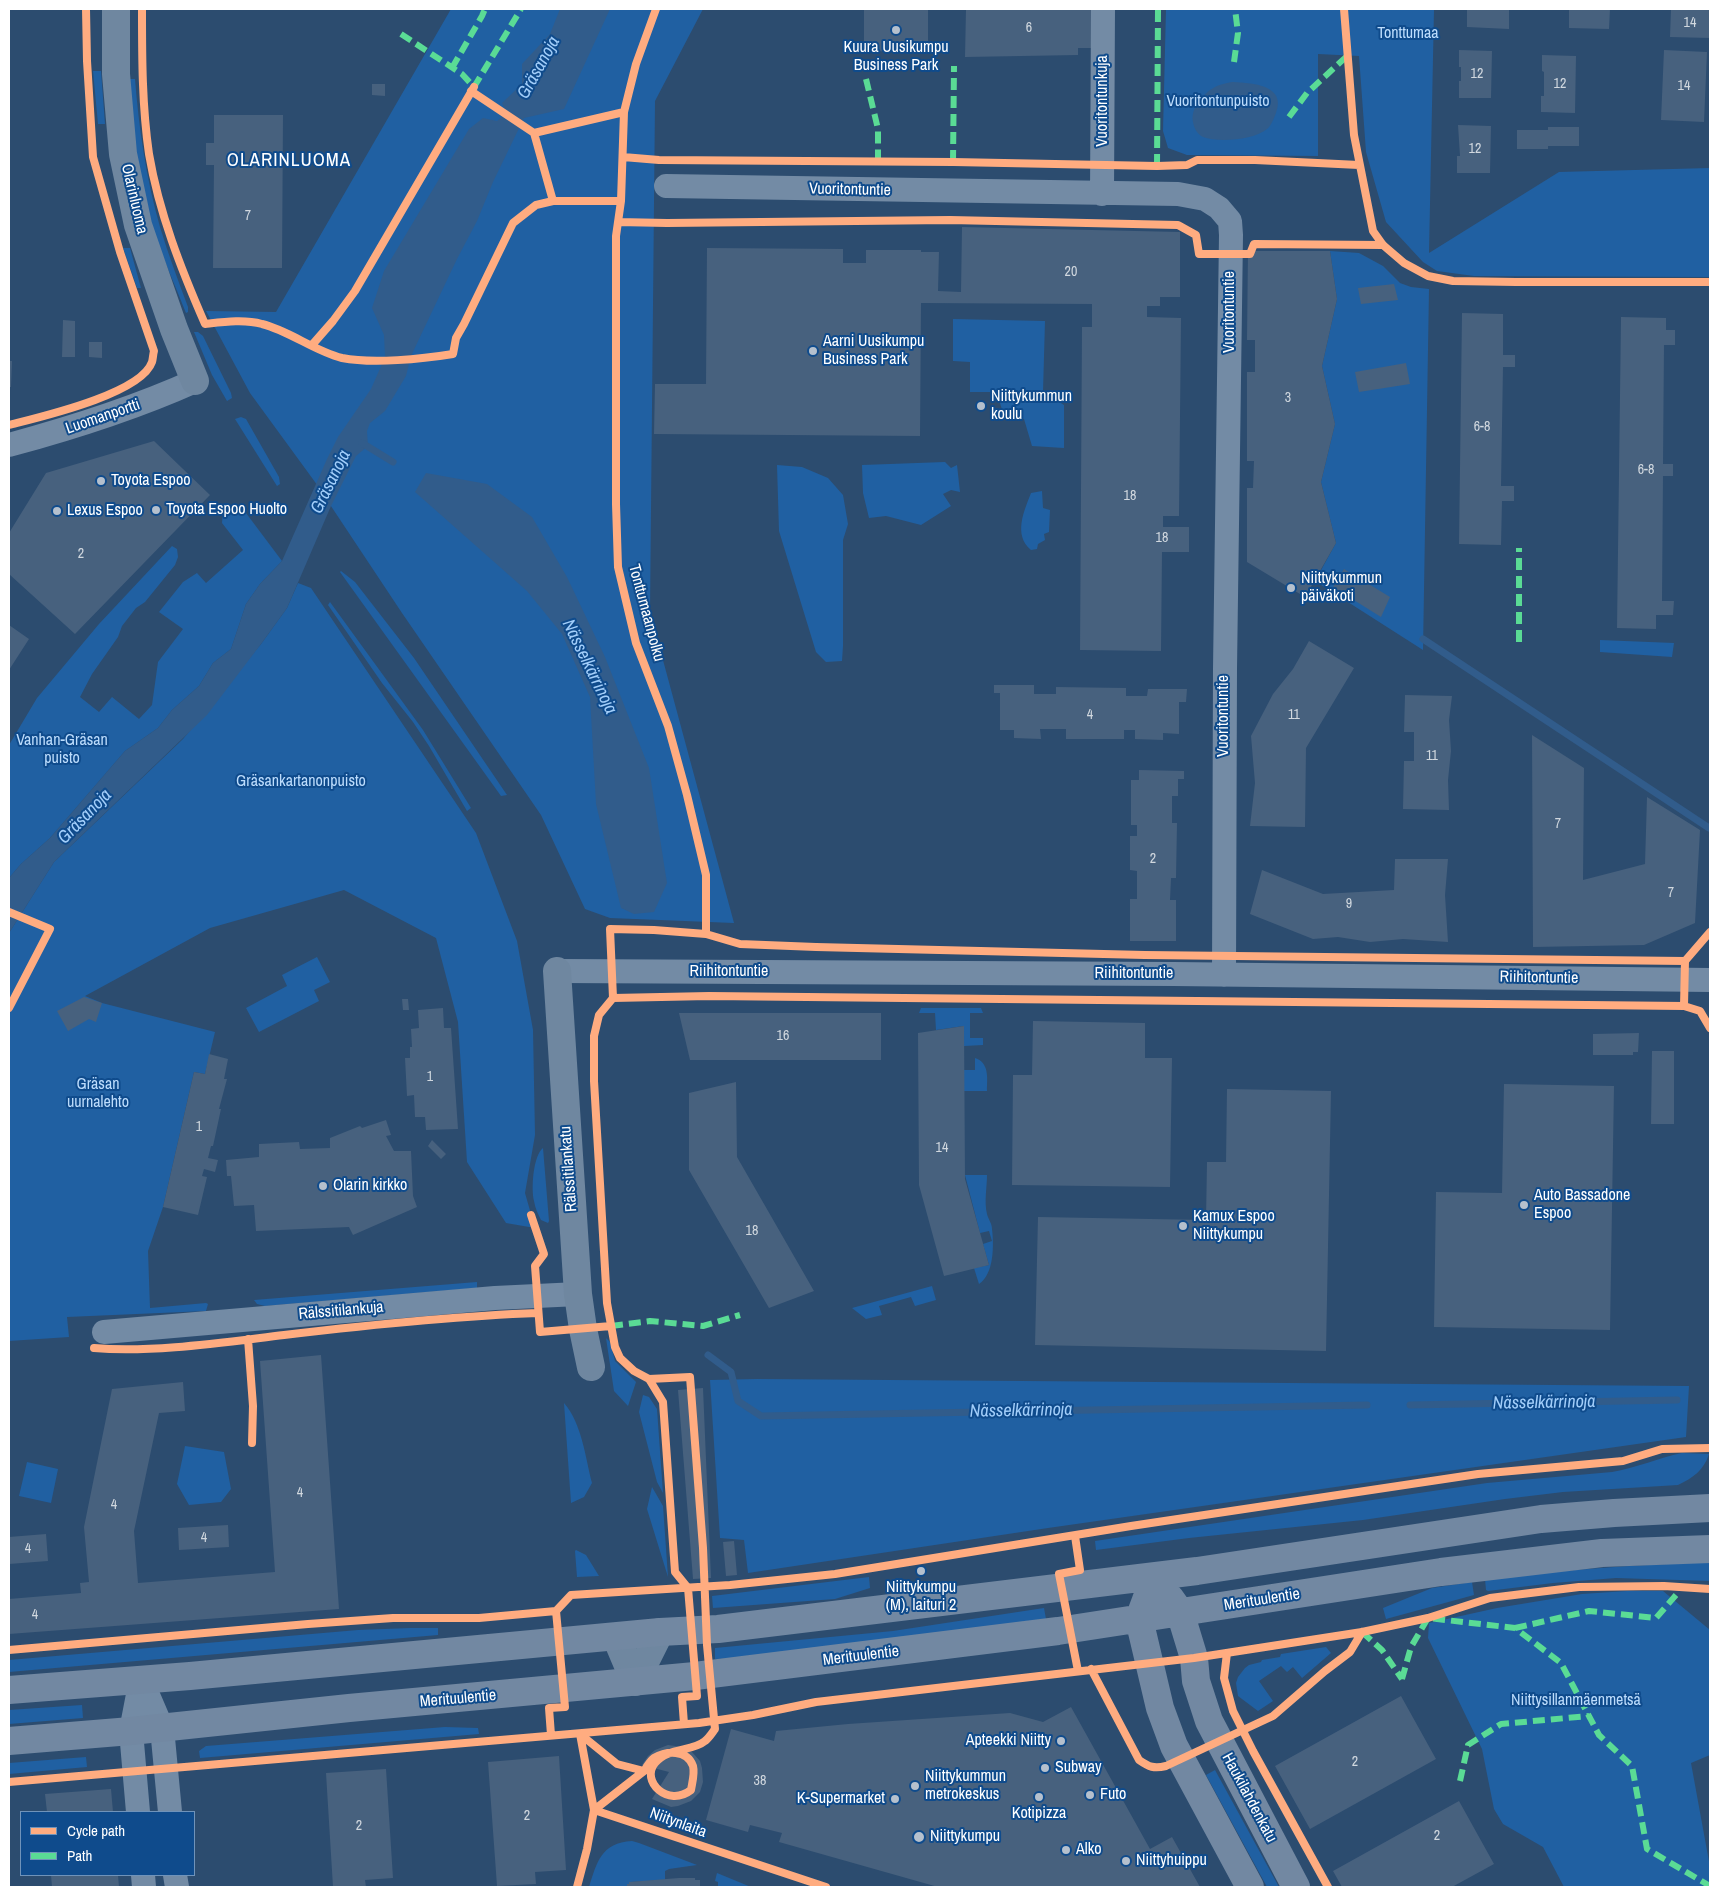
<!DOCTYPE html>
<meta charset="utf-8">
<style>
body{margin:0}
#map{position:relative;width:1719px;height:1896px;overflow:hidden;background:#2c4c6f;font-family:"Archivo Narrow",sans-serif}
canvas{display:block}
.frame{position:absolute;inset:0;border:10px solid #fff;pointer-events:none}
.legend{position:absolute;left:20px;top:1811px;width:175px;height:65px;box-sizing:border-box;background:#0f4b8c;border:1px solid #6f93ba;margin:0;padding:6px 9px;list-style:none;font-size:15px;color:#fff}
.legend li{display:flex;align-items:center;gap:10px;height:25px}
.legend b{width:25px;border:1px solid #6f93ba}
</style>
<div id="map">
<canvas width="1719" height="1896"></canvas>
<div class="frame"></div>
<ul class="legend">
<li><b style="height:6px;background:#ffac80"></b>Cycle path</li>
<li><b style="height:6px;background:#5adb95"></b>Path</li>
</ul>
</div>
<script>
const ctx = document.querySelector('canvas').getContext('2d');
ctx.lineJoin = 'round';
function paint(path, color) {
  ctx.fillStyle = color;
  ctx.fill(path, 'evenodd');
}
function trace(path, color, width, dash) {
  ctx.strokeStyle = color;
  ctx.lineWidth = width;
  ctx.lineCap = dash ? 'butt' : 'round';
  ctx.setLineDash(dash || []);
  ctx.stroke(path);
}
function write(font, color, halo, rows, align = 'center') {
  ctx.font = font + ' "Archivo Narrow",sans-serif';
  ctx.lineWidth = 4;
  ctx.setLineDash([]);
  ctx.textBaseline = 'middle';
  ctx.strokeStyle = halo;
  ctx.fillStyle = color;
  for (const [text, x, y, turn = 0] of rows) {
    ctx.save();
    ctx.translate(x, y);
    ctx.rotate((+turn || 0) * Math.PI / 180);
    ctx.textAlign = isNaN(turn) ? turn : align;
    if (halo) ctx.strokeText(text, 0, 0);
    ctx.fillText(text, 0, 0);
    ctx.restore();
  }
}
const green = new Path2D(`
 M451,9H703L655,101L650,612L734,923L610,918L585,909L541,815L402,613L315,482L250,393L206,311L276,312Z
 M1166,9H1434L1429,253L1559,172L1710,168V277L1474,276L1437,271L1423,262L1386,222L1366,152L1359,56L1318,54V156L1187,155L1168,148L1163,131Z
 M93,71H101L105,124H98Z
 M128,79H135C139,129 146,178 160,227C168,254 178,280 188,307V312L186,313C175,285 162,256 152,227C137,183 131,126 128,79Z
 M123,248H130L141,288H137Z
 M1330,251L1359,253L1383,266L1400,283L1411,287L1429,289L1423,650L1315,581L1336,543L1321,482L1335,424L1322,366L1337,299Z
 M953,319L1045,321L1043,392L1064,405V448L1032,446L1024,419L1003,413L1000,403V392H970V362L953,361Z
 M194,332H198L203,336L231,393L232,398L227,401L212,375Z
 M241,417L246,419L279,477L280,484L277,486L235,419Z
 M945,462L951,468L957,465L960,492L951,490L943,494L951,506L921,525L886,516L869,518L863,493L862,465Z
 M777,465L802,467L828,478L843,495L848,524L843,540V646L842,661L826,662L816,652L779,531Z
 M1042,491L1043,508L1050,510L1049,532L1044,534L1045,540L1038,544L1037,549L1031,550C1013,535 1024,511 1031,493Z
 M235,506L243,509L282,561L260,584L246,604L231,649L213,663L199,686L172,710L158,728L125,751L50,838L21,864L9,878V745L37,698L99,624L172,546L177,549L178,557L175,565L145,602L136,608L122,626L118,637L92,674L80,697L99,712L112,697L139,719L152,705L158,662L183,629L159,612L183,582L197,573L206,583L243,550L222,523L223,510L227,507Z
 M341,571L355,582L414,658L507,795L501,796L340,572Z
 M298,583L311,588L476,833L517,941L533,1030L535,1135L525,1193L535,1228L506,1223L467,1162L458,1022L436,938L344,890L210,928L85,996L102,1003L215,1032L205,1074L194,1072L163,1207L148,1251L150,1308L206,1303L208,1304L206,1311L67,1317L69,1337L9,1341V933L54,862L183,739L261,644L287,608Z
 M330,602L423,730L471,808L467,811L429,746L413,722L382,683L328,605Z
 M1600,640L1674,643L1672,657L1600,652Z
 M317,957L330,982L314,990L319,1001L259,1032L246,1008L287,986L282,975Z
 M921,1008H981L983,1013H970V1038H983V1045L964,1046V1026L936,1030L935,1013H919Z
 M975,1058C990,1063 987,1079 987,1091H964V1070H975Z
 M543,1148L549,1221L548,1223L541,1220C538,1214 535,1208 534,1201C531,1189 533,1156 543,1148Z
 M965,1175H987C987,1187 984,1202 987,1214C988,1219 992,1223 992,1229C994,1246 994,1274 979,1284L974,1268L989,1265L983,1244L992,1241L989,1231L980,1233Z
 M477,1282V1288L265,1306L257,1304L254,1300Z
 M932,1286L936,1300L915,1306L911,1297L879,1306L882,1315L866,1319L852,1308Z
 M606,1338L610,1342L615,1361L636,1382L628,1406L614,1391Z
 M757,1379L1689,1386L1686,1437L1048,1528L748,1573L744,1540L720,1538L710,1380Z
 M643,1395L649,1397L657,1409L663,1493L657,1482L639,1412Z
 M564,1403C582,1424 585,1456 592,1483L584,1497L571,1503Z
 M185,1446L224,1452L231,1489L221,1502L189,1505L177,1484Z
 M1682,1453L1709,1454C1704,1470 1693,1478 1678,1485L1563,1492L1505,1499L1363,1520L1189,1538L1096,1550L1095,1541L1487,1483L1612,1472C1636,1468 1658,1458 1682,1453Z
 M27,1462L58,1469L51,1503L19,1496Z
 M652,1487L663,1506L668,1577L647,1509Z
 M576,1550L586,1555L599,1576L577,1577L575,1551Z
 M1710,1562V1581L1616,1578L1553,1583L1488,1591L1486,1590L1485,1579C1560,1570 1635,1565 1710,1562Z
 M869,1577L870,1588L835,1599L713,1608L712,1596Z
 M1472,1582L1474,1595L1386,1619L1383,1608L1432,1588Z
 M1627,1591H1663L1710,1630V1755L1691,1763L1710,1867V1887H1564L1543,1847L1503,1824L1494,1809L1482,1749L1428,1638L1429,1623L1497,1608L1582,1594Z
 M1044,1608L1046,1619L746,1658L715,1659V1648L893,1631Z
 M410,1628H438V1635L9,1672V1660L358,1630Z
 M1326,1647L1331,1653L1302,1678L1293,1667L1287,1672L1281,1666L1259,1681L1273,1701L1258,1711L1238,1696L1236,1683L1238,1677L1245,1668L1249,1665L1261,1662L1262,1660L1280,1657L1281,1654Z
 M82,1705L83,1718L9,1724V1710Z
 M445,1727L478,1728L479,1734L200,1758L199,1751L206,1746Z
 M86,1757L87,1767L9,1774V1763Z
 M1215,1770L1279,1887H1267L1206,1775Z
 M632,1841L639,1843L697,1865L669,1869L665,1871V1880L630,1882L629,1884L627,1885V1887H589C597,1862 601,1843 632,1841Z
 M717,1873L751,1887H718V1882L715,1881Z`);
const water = new Path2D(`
 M560,9H610L564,109L524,118L493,182L477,221L457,259L411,356L406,376L385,411L370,423L367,431L368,446L356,456L331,506L287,608L261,644L207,715L54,862L9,933V878L21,864L50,838L125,751L158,728L172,710L199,686L213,663L231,649L246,604L260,584L282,561L327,459L338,437L371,389L385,357L384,335L372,308L384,271L469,129L483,118L497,121L507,113L502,103L522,84V64L550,34Z
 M1232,82C1250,83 1287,84 1276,113C1274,118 1271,126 1267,129C1254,140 1218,143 1203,137C1197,134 1194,128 1193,122C1190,108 1204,92 1217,86C1221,84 1227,83 1232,82Z
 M426,473L487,484L532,517L567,577L605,657L649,768L667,883L654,912L634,914L621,908L596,804L590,697L562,634L527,591L415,492Z`);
const stream = new Path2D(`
 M362,443L393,462
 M1423,639L1709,828
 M708,1355L731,1372L738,1401L761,1416L1367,1405
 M1410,1405L1677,1400`);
const building = new Path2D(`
 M864,9H928V52L864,51Z
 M966,9H1093V48H1078V55L965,57Z
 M1467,9H1509V29L1467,27Z
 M1569,9H1610L1609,29L1569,28Z
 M1671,9H1710V38L1670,37Z
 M1459,50L1492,51L1491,98H1459V81H1461V67H1459Z
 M1664,50L1707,52L1704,122L1661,120Z
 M1542,55L1576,56L1575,113L1541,112V96H1544V72L1542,71Z
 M372,84H385V96L372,95Z
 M214,115H283L282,268H213L214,165H206V143H214Z
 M1458,125L1491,126L1490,173H1457V156H1460Z
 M1548,127H1579V146H1548V149H1517V130H1548Z
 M962,227L1180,232V297H1160V306H1147V317L1181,318L1179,516H1163V527H1189V552H1162L1161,651L1080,650L1082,327H1092V304L921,303L920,436L654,434L655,384H706L707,248L843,249V263H866V250H921V252H939L938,291L961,292Z
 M1248,251H1330L1337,299L1322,366L1335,424L1321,482L1336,543L1308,592L1301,591L1300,594L1247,562V488H1253L1254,461H1247V372H1255V340H1247Z
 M1394,284L1398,300L1361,304L1358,288Z
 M1462,313L1503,314V355H1515V367H1503L1501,486H1514V501H1502L1501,545L1459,544Z
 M1621,317L1666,318V330H1675V345H1664L1663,464H1673V476H1663L1662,601H1674L1673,615H1656V629L1617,628Z
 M63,320L75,321V357H62Z
 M89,342H102V358L89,357Z
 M9,361H12L11,387H9Z
 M1406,363L1410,384L1359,392L1355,372Z
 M154,441L210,495L75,634L9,574V533L46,473Z
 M1344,569L1390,597L1381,617L1333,587Z
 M9,625L29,639L9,670Z
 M1309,641L1354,668L1306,748L1305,827L1250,826L1255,783L1251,736L1273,694L1293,669Z
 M994,685H1034V694H1056V687L1126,688V696H1147L1148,689H1187L1186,702H1179V734L1163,733V740L1135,739V730H1124V739H1066V729H1040L1041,739L1014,738V730H1000V693H994Z
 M1405,695L1452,696L1449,720L1451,751L1448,780L1449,810L1403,809L1404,761H1414V732H1404Z
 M1532,735L1584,768L1583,880L1645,864L1647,797L1700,830L1695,923L1644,945L1533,947Z
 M1139,770L1184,771V779H1178V796H1172V823H1177L1176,878H1171L1170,900H1176V941H1130V899H1137V871L1130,870V836H1137V825H1131V780H1139Z
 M1395,859H1448L1445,895L1448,942L1403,939L1370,942L1338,937L1313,939L1250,914L1262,870L1323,894L1394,890Z
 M84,997L102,1003L96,1022L89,1019L68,1031L57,1011Z
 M402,999H408L409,1010H403Z
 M443,1008L444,1028H451L458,1129L426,1130L425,1117H415L414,1095L407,1096L405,1058H410V1047H412L411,1029L419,1028L418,1010Z
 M679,1013H881V1060H690Z
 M1033,1021L1145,1023V1058H1172L1170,1187L1012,1185L1013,1075H1032Z
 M964,1026L965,1179L989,1265L944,1276L919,1185L918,1033Z
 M1639,1033L1638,1052H1633V1055H1593V1034Z
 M1652,1051H1674V1124H1651Z
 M209,1054L228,1059L224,1079H227L219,1109H221L213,1146H211L208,1158L218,1160L215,1172L204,1169L202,1176L207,1177L198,1215L163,1207L194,1072L205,1074Z
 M736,1082L737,1157L814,1291L769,1308L689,1170V1093Z
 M1504,1084L1614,1086L1610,1330L1434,1327L1436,1192L1502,1193Z
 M1227,1089L1331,1091L1326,1351L1035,1345L1038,1217L1206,1220L1207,1162H1226Z
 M386,1120L391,1135L386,1136L394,1151H411L413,1196L417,1207L353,1235L349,1227L256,1231L254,1205L234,1206L231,1176H227L226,1160L259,1157V1144L299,1142L300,1149L330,1148V1138L360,1126L362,1128Z
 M432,1140L446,1154L441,1159L428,1146Z
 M321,1355L339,1609L9,1634V1599L81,1593L80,1583L89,1582L84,1527L112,1389L183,1382L185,1411L159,1413L134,1531L138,1583L275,1572L260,1361Z
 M703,1388L711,1578L693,1579L678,1390Z
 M228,1525L229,1547L179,1550L178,1528Z
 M46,1534L48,1561L9,1564V1537Z
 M734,1541L737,1575L726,1576L723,1542Z
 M1401,1696L1436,1759L1310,1829L1275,1766Z
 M1071,1707L1150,1849L1172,1837L1200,1887H938L779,1842L782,1833L750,1825L748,1832L706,1820L731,1729L774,1741L776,1731L848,1724L1010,1713L1043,1722Z
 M668,1745L683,1747L692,1752L700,1761L702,1768L703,1782L700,1792L691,1801L678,1806L671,1807L652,1799L669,1772L642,1765L648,1756L655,1750Z
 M559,1756L566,1870L535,1872L536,1884L497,1886L488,1762Z
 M386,1769L393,1878L365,1880L366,1887H333L326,1773Z
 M111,1789L113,1812H47L45,1794Z
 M1459,1801L1494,1864L1452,1887H1342L1333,1871Z
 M51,1875H118L119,1887H52Z
 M679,1878H695V1880H700V1887H627V1884H629V1882Z`);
const minor = new Path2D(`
 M666,186L1178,194L1205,199L1219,208L1230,221L1231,235L1225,669L1224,975
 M1102,194L1103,9
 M9,445C72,428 135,408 195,381
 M557,971L1173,974L1710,980
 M104,1332L495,1298L578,1294
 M141,1679L162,1728L170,1812
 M138,1812L131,1731L141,1679
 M143,1875L144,1887
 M175,1875L177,1887`);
const secondary = new Path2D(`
 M116,9V74L123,154L138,225L174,329L195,381
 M557,971L578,1294L583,1329L591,1367
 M616,1637L635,1682
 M635,1682L660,1632`);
const primary = new Path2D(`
 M1155,1576L1139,1619L1160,1708L1174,1746L1250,1887
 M1170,1598L1180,1612L1194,1658L1196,1681L1209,1721L1296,1887
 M9,1690L190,1676L660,1632L718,1629L1197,1571L1541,1519L1614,1513L1710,1508
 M9,1741L131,1731L349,1708L695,1676L1058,1631L1441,1572L1602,1553L1710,1549`);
const quiet = new Path2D(`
 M401,34L462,74L474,87L521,9
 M1234,62L1238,33L1235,9
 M452,68L482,16L485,9
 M866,79L878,129V162
 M1289,117L1307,93L1347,56
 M953,162L954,66
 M1157,166L1158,9
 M1519,642V548
 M611,1326L650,1321L703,1326L740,1315
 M1515,1628L1589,1611L1656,1618L1676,1595
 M1362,1632L1382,1650L1402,1679
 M1402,1679L1411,1647L1428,1618L1515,1628L1561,1663L1599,1735L1632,1766L1647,1849L1710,1886
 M1460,1781L1468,1745L1501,1724L1589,1716`);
const cycleway = new Path2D(`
 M142,9C142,57 142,106 149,154C159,213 181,269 205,324C223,322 244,319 262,324C290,331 314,351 342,358C373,364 422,359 453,354L456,338L464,324L513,223L536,205L553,201
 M656,9L636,64L624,112L621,201L616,236V504L618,567L636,643L668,726L687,795L706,875V934
 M1344,9L1354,135L1373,231L1383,245L1404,263L1428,276L1453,281L1516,282H1710
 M471,91L534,133L553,201H621
 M534,133L624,112
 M623,157L659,160L953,162L1157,166L1187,165L1197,160H1255L1359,165
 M618,222L667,223L950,220L1178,225L1196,235L1199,254H1250L1254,244L1383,245
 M312,345L333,321L355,291L474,87
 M9,425C40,417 141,394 152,362C153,359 153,354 154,351L120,252L93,157L87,61L86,9
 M9,912L50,929L9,1008
 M613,998L709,996L1684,1006L1700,1011L1710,1028
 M1684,1006L1685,961L1710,932
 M531,1215L544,1254L535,1266L540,1332L611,1326
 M248,1339L253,1406L252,1443
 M94,1348C153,1353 225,1342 284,1335C368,1325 453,1316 538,1313
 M1075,1536L1080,1570L1059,1574L1078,1671
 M9,1650L308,1624L393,1618H479L556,1611L571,1595L730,1585L835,1574L1131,1526L1478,1474L1623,1461L1662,1449L1710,1448
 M1227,1653L1224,1678L1233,1711L1253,1751L1328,1887
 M1091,1669L1139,1760C1149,1767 1154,1769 1166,1766L1273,1716L1325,1671L1350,1652L1362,1632
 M684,1724L682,1697L697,1696L688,1588L675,1572L663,1402L649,1379L634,1371L620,1358L615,1347L607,1303L594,1081V1036L599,1015L613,998L610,929L654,930L706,934L740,944L816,947L1145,955L1685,961
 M580,1734L594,1810L826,1887
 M551,1735L549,1708L565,1707L556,1611
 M644,1771C647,1766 650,1761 654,1758C666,1751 687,1749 693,1766C695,1774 692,1783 691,1790C668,1808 640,1781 655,1763C668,1747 692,1752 705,1741C709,1738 712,1733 715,1729L707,1645L703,1548L690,1377L649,1379
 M9,1782L699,1723L753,1715L816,1702L1194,1658L1362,1632L1428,1618L1490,1598L1579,1587L1664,1586L1710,1589
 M577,1887L587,1849L594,1810L644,1771L617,1764L580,1734`);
const markers = [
 [896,30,5,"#b5c0cd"],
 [813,351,5,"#b5c0cd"],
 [981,406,5,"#b5c0cd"],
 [101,481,5,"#b5c0cd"],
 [156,510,5,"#b5c0cd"],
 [57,511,5,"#b5c0cd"],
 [1291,588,5,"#b5c0cd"],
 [323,1186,5,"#b5c0cd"],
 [1524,1205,5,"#b5c0cd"],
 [1183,1226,5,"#b5c0cd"],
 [921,1571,5,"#b5c0cd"],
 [1061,1741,5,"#b5c0cd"],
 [1045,1768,5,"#b5c0cd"],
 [915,1786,5,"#b5c0cd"],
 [1090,1795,5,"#b5c0cd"],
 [1039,1797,5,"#b5c0cd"],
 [895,1799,5,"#b5c0cd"],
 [919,1837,6,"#b5c0cd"],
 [1066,1850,5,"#b5c0cd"],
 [1126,1861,5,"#b5c0cd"]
];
const numberNames = [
 ["14",1690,23],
 ["6",1029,28],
 ["12",1477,74],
 ["12",1560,84],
 ["14",1684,86],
 ["12",1475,149],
 ["7",248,216],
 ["20",1071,272],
 ["3",1288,398],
 ["6-8",1482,427],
 ["6-8",1646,470],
 ["18",1130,496],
 ["18",1162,538],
 ["2",81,554],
 ["4",1090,715],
 ["11",1294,715],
 ["11",1432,756],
 ["7",1558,824],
 ["2",1153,859],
 ["7",1671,893],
 ["9",1349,904],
 ["16",783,1036],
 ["1",430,1077],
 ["1",199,1127],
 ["14",942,1148],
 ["18",752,1231],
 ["4",300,1493],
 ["4",114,1505],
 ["4",204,1538],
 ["4",28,1549],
 ["4",35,1615],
 ["2",1355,1762],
 ["38",760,1781],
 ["2",527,1816],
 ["2",359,1826],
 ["2",1437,1836]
];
const parkNames = [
 ["Tonttumaa",1408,34],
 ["Vuoritontunpuisto",1218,102],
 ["Vanhan-Gräsan",62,741],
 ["puisto",62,759],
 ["Gräsankartanonpuisto",301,782],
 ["Gräsan",98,1085],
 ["uurnalehto",98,1103],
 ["Niittysillanmäenmetsä",1576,1701]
];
const poiNames = [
 ["Kuura Uusikumpu",896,48,"center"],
 ["Business Park",896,66,"center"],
 ["Aarni Uusikumpu",823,342],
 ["Business Park",823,360],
 ["Niittykummun",991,397],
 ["koulu",991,415],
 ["Toyota Espoo",111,481],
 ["Toyota Espoo Huolto",166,510],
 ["Lexus Espoo",67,511],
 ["Niittykummun",1301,579],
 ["päiväkoti",1301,597],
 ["Olarin kirkko",333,1186],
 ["Auto Bassadone",1534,1196],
 ["Espoo",1534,1214],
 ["Kamux Espoo",1193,1217],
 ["Niittykumpu",1193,1235],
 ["Niittykumpu",921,1588,"center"],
 ["(M), laituri 2",921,1606,"center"],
 ["Apteekki Niitty",1051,1741,"right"],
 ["Subway",1055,1768],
 ["Niittykummun",925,1777],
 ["metrokeskus",925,1795],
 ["Futo",1100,1795],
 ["K-Supermarket",885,1799,"right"],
 ["Kotipizza",1039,1814,"center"],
 ["Niittykumpu",930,1837],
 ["Alko",1076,1850],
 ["Niittyhuippu",1136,1861]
];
const streetNames = [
 ["Vuoritontunkuja",1103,101,-90],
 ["Vuoritontuntie",850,190,1],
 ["Olarinluoma",134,199,77],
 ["Vuoritontuntie",1230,312,-90],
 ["Luomanportti",103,417,-19],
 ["Tonttumaanpolku",646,613,75],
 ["Vuoritontuntie",1224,716,-90],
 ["Riihitontuntie",729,972],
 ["Riihitontuntie",1134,974],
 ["Riihitontuntie",1539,978,1],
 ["Rälssitilankatu",569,1169,-94],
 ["Rälssitilankuja",341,1311,-5],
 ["Merituulentie",1262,1600,-9],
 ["Merituulentie",861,1656,-7],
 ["Merituulentie",458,1699,-5],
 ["Haukilahdenkatu",1249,1798,62],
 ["Niitynlaita",678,1823,20]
];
const waterNames = [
 ["Gräsanoja",539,68,-61],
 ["Gräsanoja",331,482,-64],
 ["Nässelkärrinoja",589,667,64],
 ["Gräsanoja",85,817,-46],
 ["Nässelkärrinoja",1544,1403,-1],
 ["Nässelkärrinoja",1021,1411,-1]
];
const quarterNames = [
 ["OLARINLUOMA",289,161]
];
paint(green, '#2060a2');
paint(water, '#315c8b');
trace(stream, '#315c8b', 7);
paint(building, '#47617e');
trace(minor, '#738ba5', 24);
trace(secondary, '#6f87a0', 28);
trace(primary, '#7288a2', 28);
trace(quiet, '#5adb95', 6, [12, 6]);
trace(cycleway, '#ffac80', 8);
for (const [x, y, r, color] of markers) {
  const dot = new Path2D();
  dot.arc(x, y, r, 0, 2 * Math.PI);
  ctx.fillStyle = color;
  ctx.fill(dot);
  trace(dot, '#0f4b8c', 2);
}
write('14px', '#d1d8df', null, numberNames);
write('16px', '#bdddfd', '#0f4b8c', parkNames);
write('16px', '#fff', '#0f4b8c', poiNames, 'left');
write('16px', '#fff', '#0f4b8c', streetNames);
write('italic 18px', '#a2cefa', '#0f4b8c', waterNames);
ctx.letterSpacing = '1px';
write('19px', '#fff', '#0f4b8c', quarterNames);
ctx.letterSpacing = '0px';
</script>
